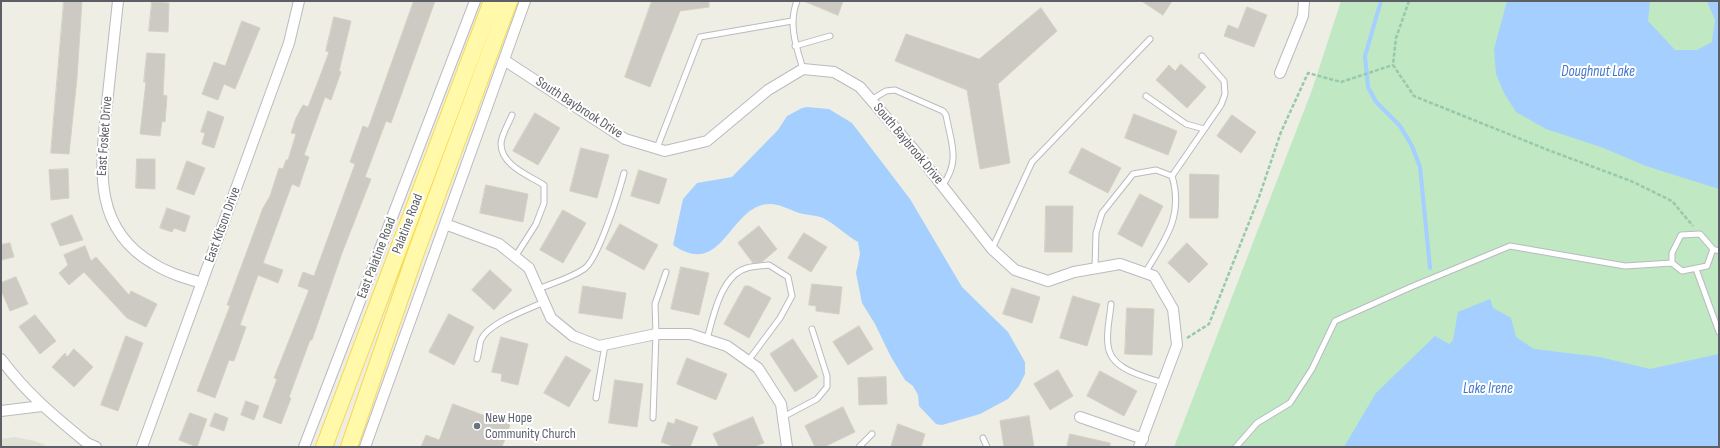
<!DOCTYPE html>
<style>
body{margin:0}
#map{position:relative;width:1720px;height:448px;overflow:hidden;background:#efeee4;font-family:"Sofia Sans Condensed",sans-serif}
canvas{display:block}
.frame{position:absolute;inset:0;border:2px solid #5c5f65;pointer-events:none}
</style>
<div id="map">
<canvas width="1720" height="448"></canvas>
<div class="frame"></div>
</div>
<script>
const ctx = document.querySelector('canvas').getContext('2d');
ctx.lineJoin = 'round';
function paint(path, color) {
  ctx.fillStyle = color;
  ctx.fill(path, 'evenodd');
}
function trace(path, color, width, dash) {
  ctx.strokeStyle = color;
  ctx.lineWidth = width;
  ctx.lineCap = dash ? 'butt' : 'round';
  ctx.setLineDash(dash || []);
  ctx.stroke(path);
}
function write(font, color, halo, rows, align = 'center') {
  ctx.font = font + ' "Sofia Sans Condensed",sans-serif';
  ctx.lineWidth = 4;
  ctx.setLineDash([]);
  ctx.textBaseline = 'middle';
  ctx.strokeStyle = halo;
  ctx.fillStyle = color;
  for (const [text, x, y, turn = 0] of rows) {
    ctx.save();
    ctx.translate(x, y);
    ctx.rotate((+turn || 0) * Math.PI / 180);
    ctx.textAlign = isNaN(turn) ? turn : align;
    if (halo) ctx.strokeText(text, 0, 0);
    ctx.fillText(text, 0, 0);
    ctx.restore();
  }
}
const education = new Path2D(`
 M14,437L35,441L49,447H1V439Z`);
const green = new Path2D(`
 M1341,1H1719V447H1174L1312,90Z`);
const water = new Path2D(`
 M1507,1H1650L1648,21L1675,50H1697L1712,42L1715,20L1707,1H1719V189L1646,166L1601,147L1546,129L1516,112L1504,93L1496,74L1494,49Z
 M807,107L829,109L852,123L910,199L962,287L1008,332L1025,362V374L1019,386L1008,399L980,414L942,425L936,424L919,406L918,395L913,386L905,380L891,357L875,324L862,303L856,273L860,254L858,242C846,235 835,224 823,218C816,215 807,215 799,213C790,210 780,204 770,204C729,204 724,280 673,245L683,199L697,183L732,177L778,130L787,116L802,108Z
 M1490,299L1493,308L1511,318L1516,337L1534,349L1600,357L1650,369L1719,354V447H1344L1376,393L1435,336L1449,344L1453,340L1458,312Z`);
const stream = new Path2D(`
 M1381,1L1365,56L1368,87L1376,102L1400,126L1412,146L1420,167L1430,268`);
const building = new Path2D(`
 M64,1H82L77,78L69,154L51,153Z
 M414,1H435L391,123L386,121L365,177L371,179L342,253L312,340H310L289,397L291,398L281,424L263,417L277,379L274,378L309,290L298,286L303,272L314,276L355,164L350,162L363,126L368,128Z
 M652,1H709V7L680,11L650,87L625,77Z
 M804,1H843L838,15Z
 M1142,1H1172L1163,15Z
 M152,2L169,3L168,32L149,31Z
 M1247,7L1267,15L1254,47L1224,36L1228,25L1238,29Z
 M1041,8L1057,31L998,84L1010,163L980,169L967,90L895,61L906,34L979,59Z
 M334,17L351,21L339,71L341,72L331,100L325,97L304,155L309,157L299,187L292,184L263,263L283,270L278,283L258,275L240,325L246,327L234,361L229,360L215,398L197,391L230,306L227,305L263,208L270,196L279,168L283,169L286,160H288L296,134L291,133L296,118L303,105L308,107L319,79L329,52L326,51Z
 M242,21L260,28L235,89L224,84L218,100L202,94L214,62L225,66Z
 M147,53L165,54L163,95L167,96L165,122L162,121L160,136L140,134L146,82H144Z
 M1181,64L1206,87L1187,108L1156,80L1169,65L1175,71Z
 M208,111L224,117L214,148L202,144L205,133L201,132Z
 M535,113L560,128L538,165L513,151Z
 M1134,114L1177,131L1168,155L1125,138Z
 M1232,115L1256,132L1241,153L1217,136Z
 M581,148L609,155L597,198L570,191Z
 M1082,148L1121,168L1108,193L1069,173Z
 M137,159H155V189L136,188Z
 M187,161L205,168L194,195L177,189Z
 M68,169L69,198L51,200L49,170Z
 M639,170L667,179L659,204L631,196Z
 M1190,174L1219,175L1218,218H1190Z
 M486,185L528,194L523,222L480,213Z
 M1140,194L1163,206L1142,247L1118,234Z
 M1046,206H1073L1072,252H1045Z
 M167,208L190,216L185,232L174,228L172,232L160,228Z
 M563,210L586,223L563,263L540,250Z
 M72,215L83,240L60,246L51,224Z
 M620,224L658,245L644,270L606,249Z
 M759,226L777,249L762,262L753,263L738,243Z
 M804,233L827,247L811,272L788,258Z
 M10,243L14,257L1,260V245Z
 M1187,243L1208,264L1189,283L1168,263Z
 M85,246L91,261L96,257L129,295L131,291L157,304L146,327L127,318L84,272L69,285L59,273L68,265L64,255Z
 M681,267L709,273L699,315L671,309Z
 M490,270L512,290L494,310L472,290Z
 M16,277L28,304L10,311L1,290V283Z
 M812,284L842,287L839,314L816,311V306L809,305Z
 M583,286L626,293L622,319L579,313Z
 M745,286H749L771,298L749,338L724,324Z
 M1012,288L1040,297L1032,323L1003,314Z
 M1073,296L1100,304L1087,346L1060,338Z
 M1127,308L1154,309L1152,355L1125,354Z
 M449,314L474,327L454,365L429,352Z
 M35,315L56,341L40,354L19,327Z
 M859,326L873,349L848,365L833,342Z
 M126,336L143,343L118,411L101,405Z
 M501,337L528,344L518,385L501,381L502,374L492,372Z
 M793,339L818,377L795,392L770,354Z
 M74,349L93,367L74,387L52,367L65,353L67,357Z
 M566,356L591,370L569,407L544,393Z
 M687,358L727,374L716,400L677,384Z
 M1058,370L1073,396L1050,410L1034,384Z
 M1100,371L1137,391L1124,416L1087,396Z
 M886,377L887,404L859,405L858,378Z
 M615,380L643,384L637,427L609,423Z
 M246,401L259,406L254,420L241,415Z
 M453,404L510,425L502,447H421L426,435L439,440Z
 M843,407L855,432L824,447H815L805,426Z
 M190,413L207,419L197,447L179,440Z
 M215,413L228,418L224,431L210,426Z
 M1029,416L1034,447H1004L1000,421Z
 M753,417L764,443L753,447H719L713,434Z
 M676,419L698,427L690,447H675L661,442L668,422L674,424Z
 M898,424L925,434L921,447H891Z
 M1070,434L1110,443V447H1067Z`);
const path = new Path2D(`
 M1409,1L1396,38L1393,65L1414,96L1548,150L1631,181L1672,201L1693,226
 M1187,338L1209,324L1259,197L1281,132L1308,73L1341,82L1393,65`);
const service = new Path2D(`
 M797,1C788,24 796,46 803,69
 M795,46L830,36
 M1146,96L1186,124L1204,129
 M871,100L886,91L895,90L943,111L946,115C951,143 961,161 942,186
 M512,115C509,123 501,135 501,144C501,165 528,175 544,185V203L536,224L515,257
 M657,148L700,37L792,21
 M1172,176L1221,105L1225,94L1224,81L1202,56
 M992,249L1032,162L1150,39
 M1713,249L1707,266L1682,271L1672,263V253L1681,235L1700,234L1713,249L1719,251
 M1095,268L1096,233L1102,213L1133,174L1156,170L1172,176C1184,216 1165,240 1145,273
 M1696,269L1719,332
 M538,289C553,283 571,278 584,269C598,260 619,192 624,173
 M1111,304C1110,317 1106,332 1108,345C1110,370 1144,376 1163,383
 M707,339C713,317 721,275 747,268C754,266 762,266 769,265L788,277L792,296L780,318L748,361
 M477,359C479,353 479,346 481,340C488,323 527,310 544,302
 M596,398L605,345
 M783,417L817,399L827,387V376L812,329
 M653,418L656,334L655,304L666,272
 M983,438L987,447
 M859,447L872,434
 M1236,447L1257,423L1290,403L1312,369L1335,321L1411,287L1510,246L1625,266L1672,263`);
const minor = new Path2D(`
 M118,1C114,38 110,76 106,113C100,171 94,230 154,264C168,273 185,278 202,283
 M504,60L625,139L665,151L707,141L768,90L803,69L834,72L860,87L915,151L992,249L1015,270L1048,281L1074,272L1120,264L1154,276L1173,309L1177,345L1139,447
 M1280,73L1303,16L1304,1
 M445,224L499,244L529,268L551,318L573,336L599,346L656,334H690L727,346L758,368L781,404L787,447
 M1,359C26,393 54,416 87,443L96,447
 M1,411L42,406
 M1080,417L1143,439
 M142,447L289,43L299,1
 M304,447L475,1
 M365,447L525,1`);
const primary = new Path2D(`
 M324,447L492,1
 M349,447L415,255L509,1`);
const markers = [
 [477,426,4,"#6b7280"]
];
const streetNames = [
 ["South Baybrook Drive",579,108,33],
 ["East Fosket Drive",105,136,-86],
 ["South Baybrook Drive",908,144,50],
 ["Palatine Road",408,224,-69],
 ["East Kitson Drive",223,225,-70],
 ["East Palatine Road",377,258,-69]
];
const worshipNames = [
 ["New Hope",485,418],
 ["Community Church",485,434]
];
const waterNames = [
 ["Doughnut Lake",1598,72],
 ["Lake Irene",1488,389]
];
paint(education, '#e1e0d4');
paint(green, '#bfe8c3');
paint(water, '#a4cfff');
trace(stream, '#a4cfff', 4);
paint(building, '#cccac3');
trace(building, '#d4d0c2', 1);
trace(service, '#b9bbc0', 7);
trace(minor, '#b9bbc0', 12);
trace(primary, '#f8d954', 18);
trace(path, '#97c9aa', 2.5, [4, 2]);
trace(service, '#fff', 5);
trace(minor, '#fff', 10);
trace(primary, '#fff9a9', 16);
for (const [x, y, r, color] of markers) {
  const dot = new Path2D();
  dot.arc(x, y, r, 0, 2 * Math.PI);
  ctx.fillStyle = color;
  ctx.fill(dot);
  trace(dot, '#fff', 1.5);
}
write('14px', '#5c5f65', '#fff', streetNames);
write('14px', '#5b616d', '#fff', worshipNames, 'left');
write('italic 15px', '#4076c9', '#fff', waterNames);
</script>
